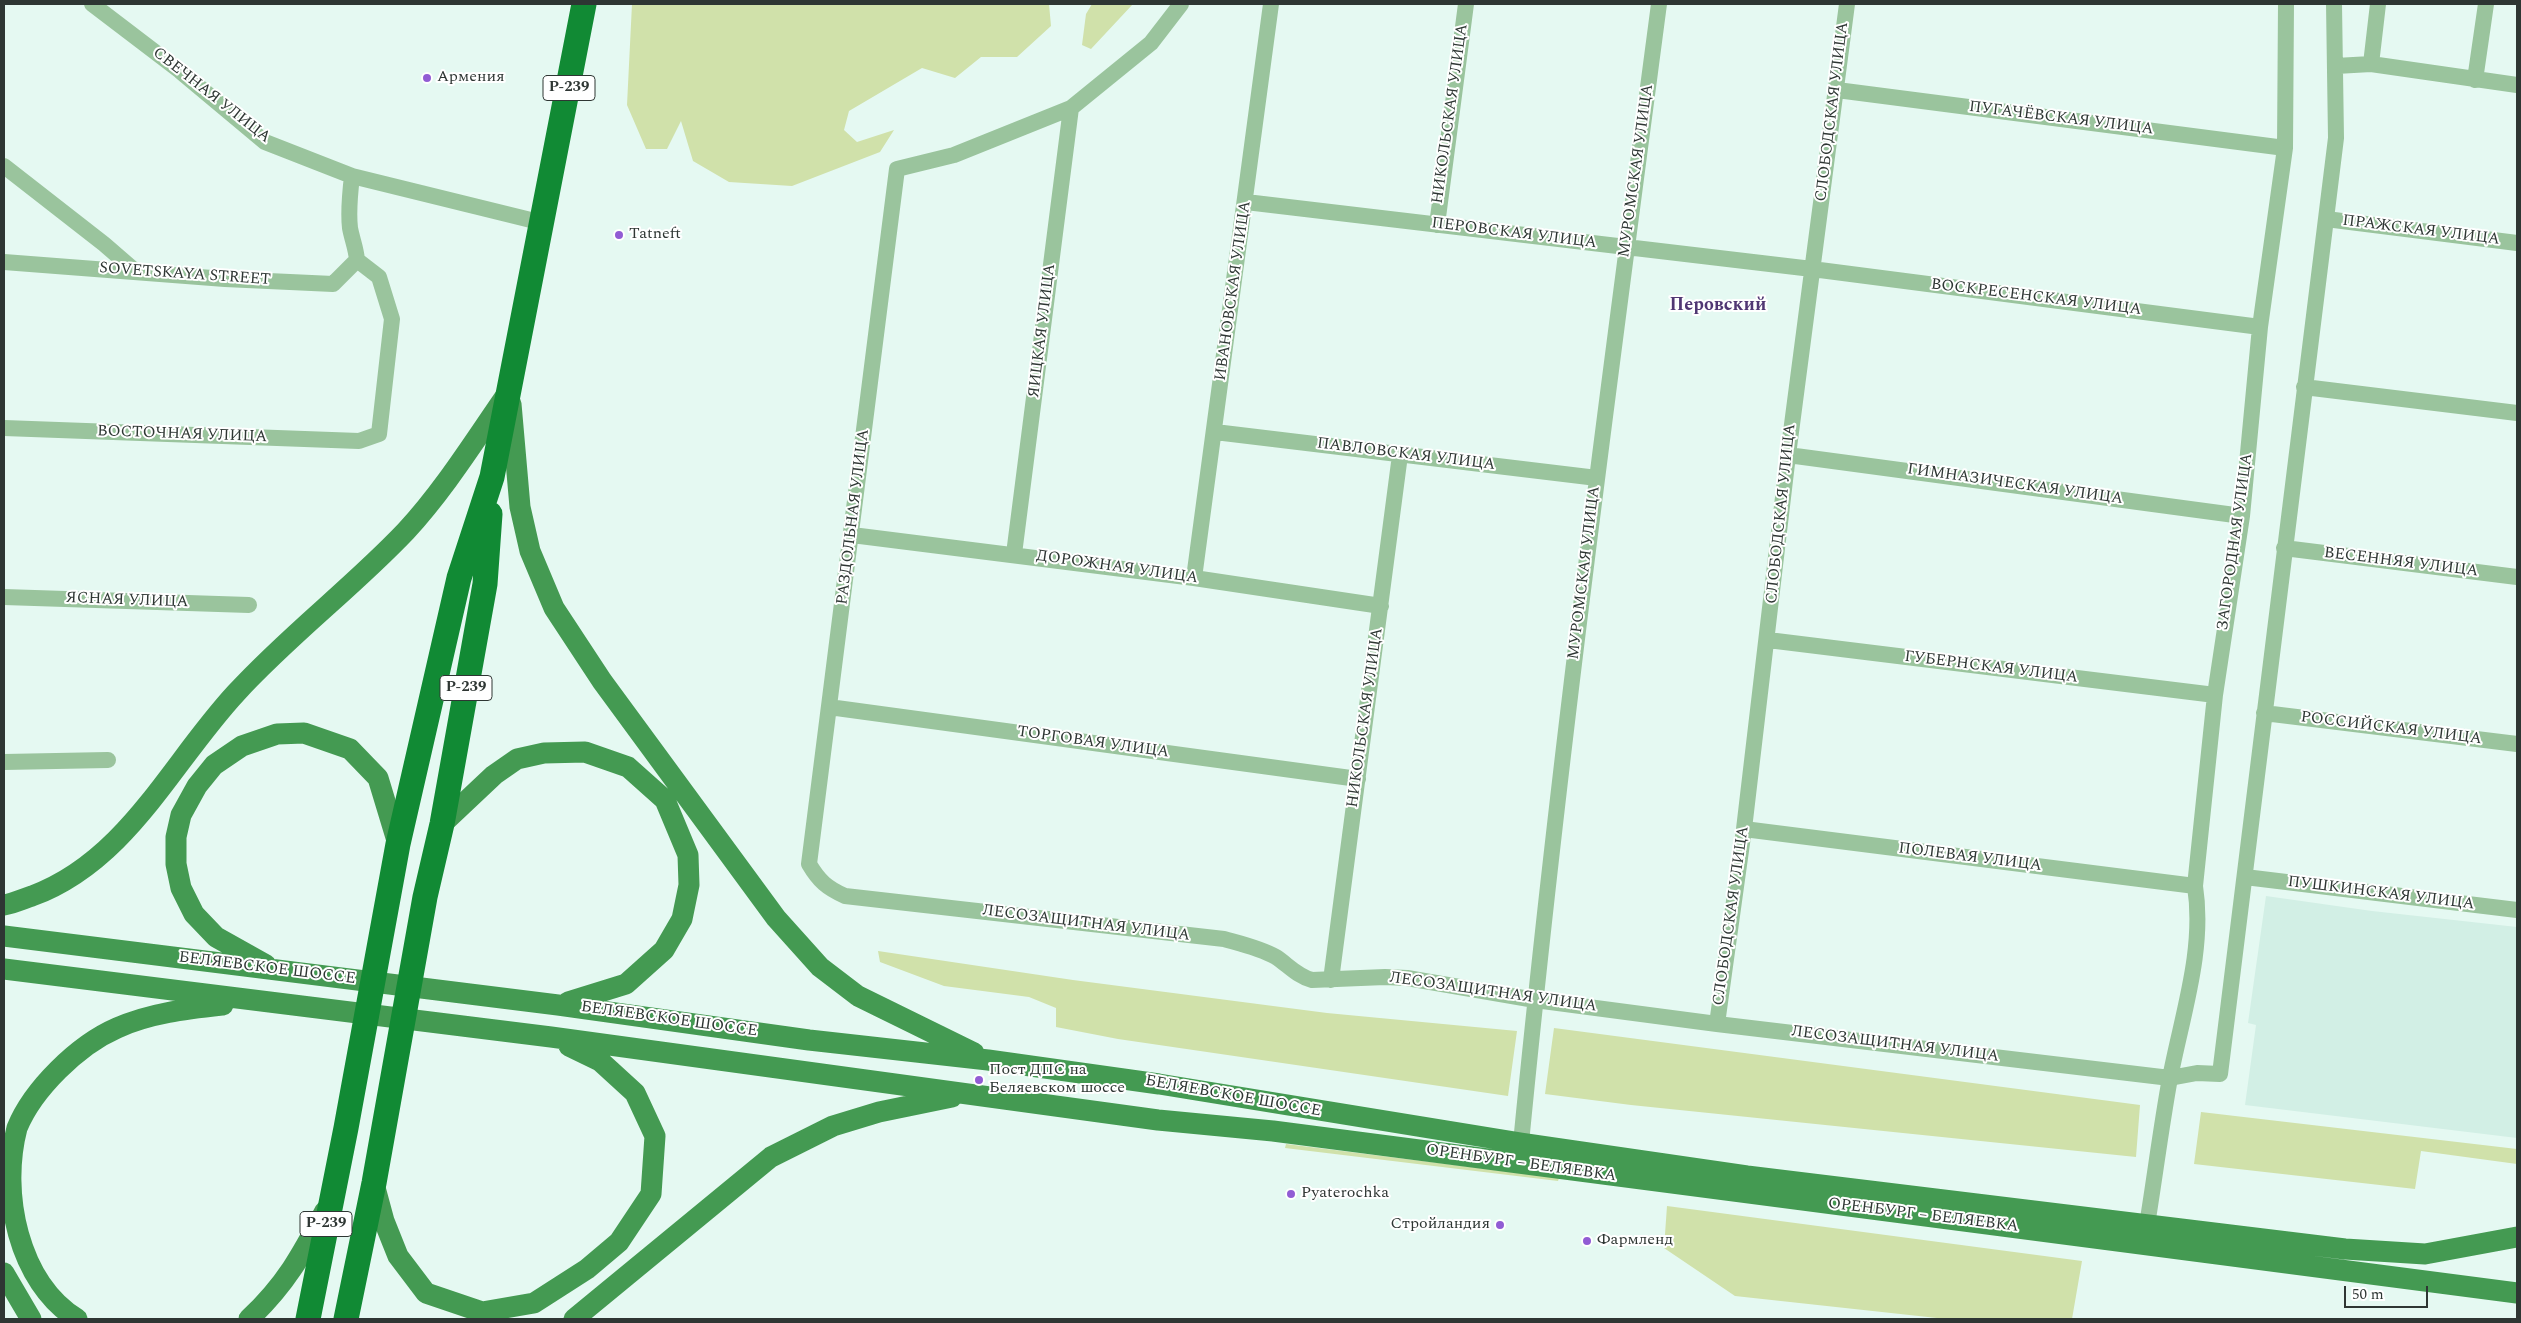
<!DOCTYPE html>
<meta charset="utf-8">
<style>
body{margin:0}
#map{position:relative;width:2521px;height:1323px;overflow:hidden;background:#e5f9f2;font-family:Spectral,serif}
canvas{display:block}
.frame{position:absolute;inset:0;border:5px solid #2e3633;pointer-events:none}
.scale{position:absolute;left:2344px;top:1286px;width:84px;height:22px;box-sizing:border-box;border:2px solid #2e3633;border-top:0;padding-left:6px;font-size:15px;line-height:18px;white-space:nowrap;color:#2e3633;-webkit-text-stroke:4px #fff;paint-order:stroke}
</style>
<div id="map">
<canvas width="2521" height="1323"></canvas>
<div class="frame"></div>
<div class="scale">50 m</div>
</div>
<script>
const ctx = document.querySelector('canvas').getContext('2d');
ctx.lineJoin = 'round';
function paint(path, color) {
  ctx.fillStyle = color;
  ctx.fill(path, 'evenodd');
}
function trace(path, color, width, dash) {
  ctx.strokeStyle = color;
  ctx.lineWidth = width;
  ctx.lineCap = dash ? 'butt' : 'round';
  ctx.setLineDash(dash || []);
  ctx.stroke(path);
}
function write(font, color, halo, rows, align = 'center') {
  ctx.font = font + ' Spectral,serif';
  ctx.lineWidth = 4;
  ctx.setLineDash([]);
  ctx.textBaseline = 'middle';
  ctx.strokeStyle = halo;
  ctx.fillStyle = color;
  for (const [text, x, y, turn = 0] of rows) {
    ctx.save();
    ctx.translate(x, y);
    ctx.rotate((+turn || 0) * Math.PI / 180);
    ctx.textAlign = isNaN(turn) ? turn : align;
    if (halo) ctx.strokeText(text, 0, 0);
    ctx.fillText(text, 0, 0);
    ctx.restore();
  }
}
const built = new Path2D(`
 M2266,896L2372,911L2517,927V1138L2245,1105L2256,1025L2248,1023Z`);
const green = new Path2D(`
 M632,4H1049L1051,26L1017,57H981L955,78L922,68L849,111L844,130L857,142L894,130L880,152L792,186L729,182L693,161L681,121L667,149H646L627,105Z
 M1092,4H1133L1091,49L1082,45L1086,14Z
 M878,951L1073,980L1327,1013L1517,1031L1508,1096L1118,1039L1056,1027V1008L1029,997L944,986L880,962Z
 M1554,1028L2140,1105L2136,1157L1631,1105L1545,1094Z
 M2201,1112L2517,1149V1164L2421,1151L2415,1189L2194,1164Z
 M1286,1144L1559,1178L1558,1181L1285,1148Z
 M1667,1206L2082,1261L2072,1319H1946L1735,1296L1664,1248Z`);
const minor = new Path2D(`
 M92,4L180,71L265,142L352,176L543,223
 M1181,4L1151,43L1071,108L954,155L897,169L809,864C819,881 827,888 845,896L1224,939C1242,944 1260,948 1276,957C1288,965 1297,976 1312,980L1385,977L1407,978L1535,1000L1717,1024L2170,1078L2197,1073L2220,1074L2336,138L2334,4
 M2371,64L2378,4
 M2336,66L2371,64L2517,85
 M2475,80L2486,4
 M1837,90L2285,148
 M4,166L104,244L134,270
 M1246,202L1812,269L2260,327
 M2326,219L2517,243
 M1437,225L1466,4
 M4,262L225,279L333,284L357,260
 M2304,387L2517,413
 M4,428L359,441L379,434L392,319L379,277L357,260C356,248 352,239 350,228C348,211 350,193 352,176
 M1215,432L1597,478
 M1788,455L2242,516
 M852,535L1194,578L1381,606
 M2284,548L2517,577
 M1014,554L1071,108
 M1194,578L1271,4
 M4,597L249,605
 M1768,640L2215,695
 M829,707L1358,779
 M2264,713L2517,744
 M4,762L108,760
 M1744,829L2195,886
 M2245,877L2517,910
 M1331,980L1400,455
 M1717,1024L1744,829L1788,455L1847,4
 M1521,1143C1558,763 1609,383 1659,4
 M2147,1225C2155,1176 2161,1127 2170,1078C2182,1015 2205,950 2195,886L2215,695L2242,516L2260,327L2285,148L2286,4`);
const major = new Path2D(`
 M511,404L520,507L530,551L554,608L602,681L776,918L820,967L858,996L974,1053
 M442,824L494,775L517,759L544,753L585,752L628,767L665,800L688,855L689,885L682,919L664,950L626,984L568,1002
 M4,905C14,903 23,899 32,896C127,861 171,763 236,693C289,635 352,588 406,531C444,490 475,440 507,394
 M4,936L558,1005L809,1040L988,1060L1159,1084L1521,1143L1747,1176L2345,1249L2425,1254L2517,1237
 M266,965L216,937L194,914L181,888L176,864V837L181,815L197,786L214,765L242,746L277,734L304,733L350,749L378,778L398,844
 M4,969L551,1037L1158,1120L1273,1131L2517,1293
 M374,1184L384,1221L398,1256L426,1293L482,1312L534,1303L587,1269L619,1242L651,1194L655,1136L635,1093L600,1061L569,1046
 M4,1273L31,1319
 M77,1319C18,1282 0,1193 17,1128C33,1089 78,1045 117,1028C150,1013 187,1009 223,1005
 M249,1319C286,1284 301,1256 325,1211
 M574,1319L771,1157L833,1126L879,1112L952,1097`);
const highway = new Path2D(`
 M308,1319L346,1128L398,844L459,578L492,477L584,4
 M346,1319L374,1183L425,897L442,824L485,584L490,514`);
const markers = [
 [427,78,5,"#915cd4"],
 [619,235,5,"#915cd4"],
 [979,1080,5,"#915cd4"],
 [1291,1194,5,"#915cd4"],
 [1500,1225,5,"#915cd4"],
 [1587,1241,5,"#915cd4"]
];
const shields = [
 [569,88,52],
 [466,688,52],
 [326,1224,52]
];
const shieldNames = [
 ["Р-239",569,88],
 ["Р-239",466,688],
 ["Р-239",326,1224]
];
const poiNames = [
 ["Армения",437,78],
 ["Tatneft",629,235],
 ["Пост ДПС на",989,1071],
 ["Беляевском шоссе",989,1089],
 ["Pyaterochka",1301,1194],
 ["Стройландия",1490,1225,"right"],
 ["Фармленд",1597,1241]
];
const streetNames = [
 ["СВЕЧНАЯ УЛИЦА",211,96,38],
 ["СЛОБОДСКАЯ УЛИЦА",1833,112,-83],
 ["НИКОЛЬСКАЯ УЛИЦА",1451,114,-82],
 ["ПУГАЧЁВСКАЯ УЛИЦА",2061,119,7],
 ["МУРОМСКАЯ УЛИЦА",1637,171,-82],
 ["ПРАЖСКАЯ УЛИЦА",2421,231,7],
 ["ПЕРОВСКАЯ УЛИЦА",1514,234,7],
 ["SOVETSKAYA STREET",185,275,4],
 ["ИВАНОВСКАЯ УЛИЦА",1234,291,-82],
 ["ВОСКРЕСЕНСКАЯ УЛИЦА",2036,298,7],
 ["ЯИЦКАЯ УЛИЦА",1043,331,-83],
 ["ВОСТОЧНАЯ УЛИЦА",182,435,2],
 ["ПАВЛОВСКАЯ УЛИЦА",1406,455,7],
 ["ГИМНАЗИЧЕСКАЯ УЛИЦА",2015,485,8],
 ["СЛОБОДСКАЯ УЛИЦА",1782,514,-84],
 ["РАЗДОЛЬНАЯ УЛИЦА",854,517,-83],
 ["ЗАГОРОДНАЯ УЛИЦА",2236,542,-82],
 ["ВЕСЕННЯЯ УЛИЦА",2401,563,7],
 ["ДОРОЖНАЯ УЛИЦА",1117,568,8],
 ["МУРОМСКАЯ УЛИЦА",1585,573,-83],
 ["ЯСНАЯ УЛИЦА",127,601,2],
 ["ГУБЕРНСКАЯ УЛИЦА",1991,668,7],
 ["НИКОЛЬСКАЯ УЛИЦА",1366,718,-82],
 ["РОССИЙСКАЯ УЛИЦА",2391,729,7],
 ["ТОРГОВАЯ УЛИЦА",1093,743,8],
 ["ПОЛЕВАЯ УЛИЦА",1970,858,7],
 ["ПУШКИНСКАЯ УЛИЦА",2381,894,7],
 ["СЛОБОДСКАЯ УЛИЦА",1732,916,-82],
 ["ЛЕСОЗАЩИТНАЯ УЛИЦА",1086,924,7],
 ["БЕЛЯЕВСКОЕ ШОССЕ",267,969,7],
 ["ЛЕСОЗАЩИТНАЯ УЛИЦА",1493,993,8],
 ["БЕЛЯЕВСКОЕ ШОССЕ",669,1020,8],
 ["ЛЕСОЗАЩИТНАЯ УЛИЦА",1895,1045,7],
 ["БЕЛЯЕВСКОЕ ШОССЕ",1233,1097,10],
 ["ОРЕНБУРГ – БЕЛЯЕВКА",1521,1164,8],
 ["ОРЕНБУРГ – БЕЛЯЕВКА",1923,1216,7]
];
const neighbourhoodNames = [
 ["Перовский",1718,306]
];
paint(built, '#d2efe5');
paint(green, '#d0e1aa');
trace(minor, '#9ac49d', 16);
trace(major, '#449a52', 21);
trace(highway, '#118a34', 25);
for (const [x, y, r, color] of markers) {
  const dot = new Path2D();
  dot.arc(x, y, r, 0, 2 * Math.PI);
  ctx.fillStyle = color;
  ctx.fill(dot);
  trace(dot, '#fff', 2);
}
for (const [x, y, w] of shields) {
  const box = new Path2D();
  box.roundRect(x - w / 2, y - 12.5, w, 25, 4);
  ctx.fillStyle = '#fff';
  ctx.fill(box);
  trace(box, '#2e3633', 1);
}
write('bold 15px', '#2e3633', null, shieldNames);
write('16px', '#2e3633', '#fff', poiNames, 'left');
write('16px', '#2e3633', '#fff', streetNames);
write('bold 18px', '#503773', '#fff', neighbourhoodNames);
</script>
